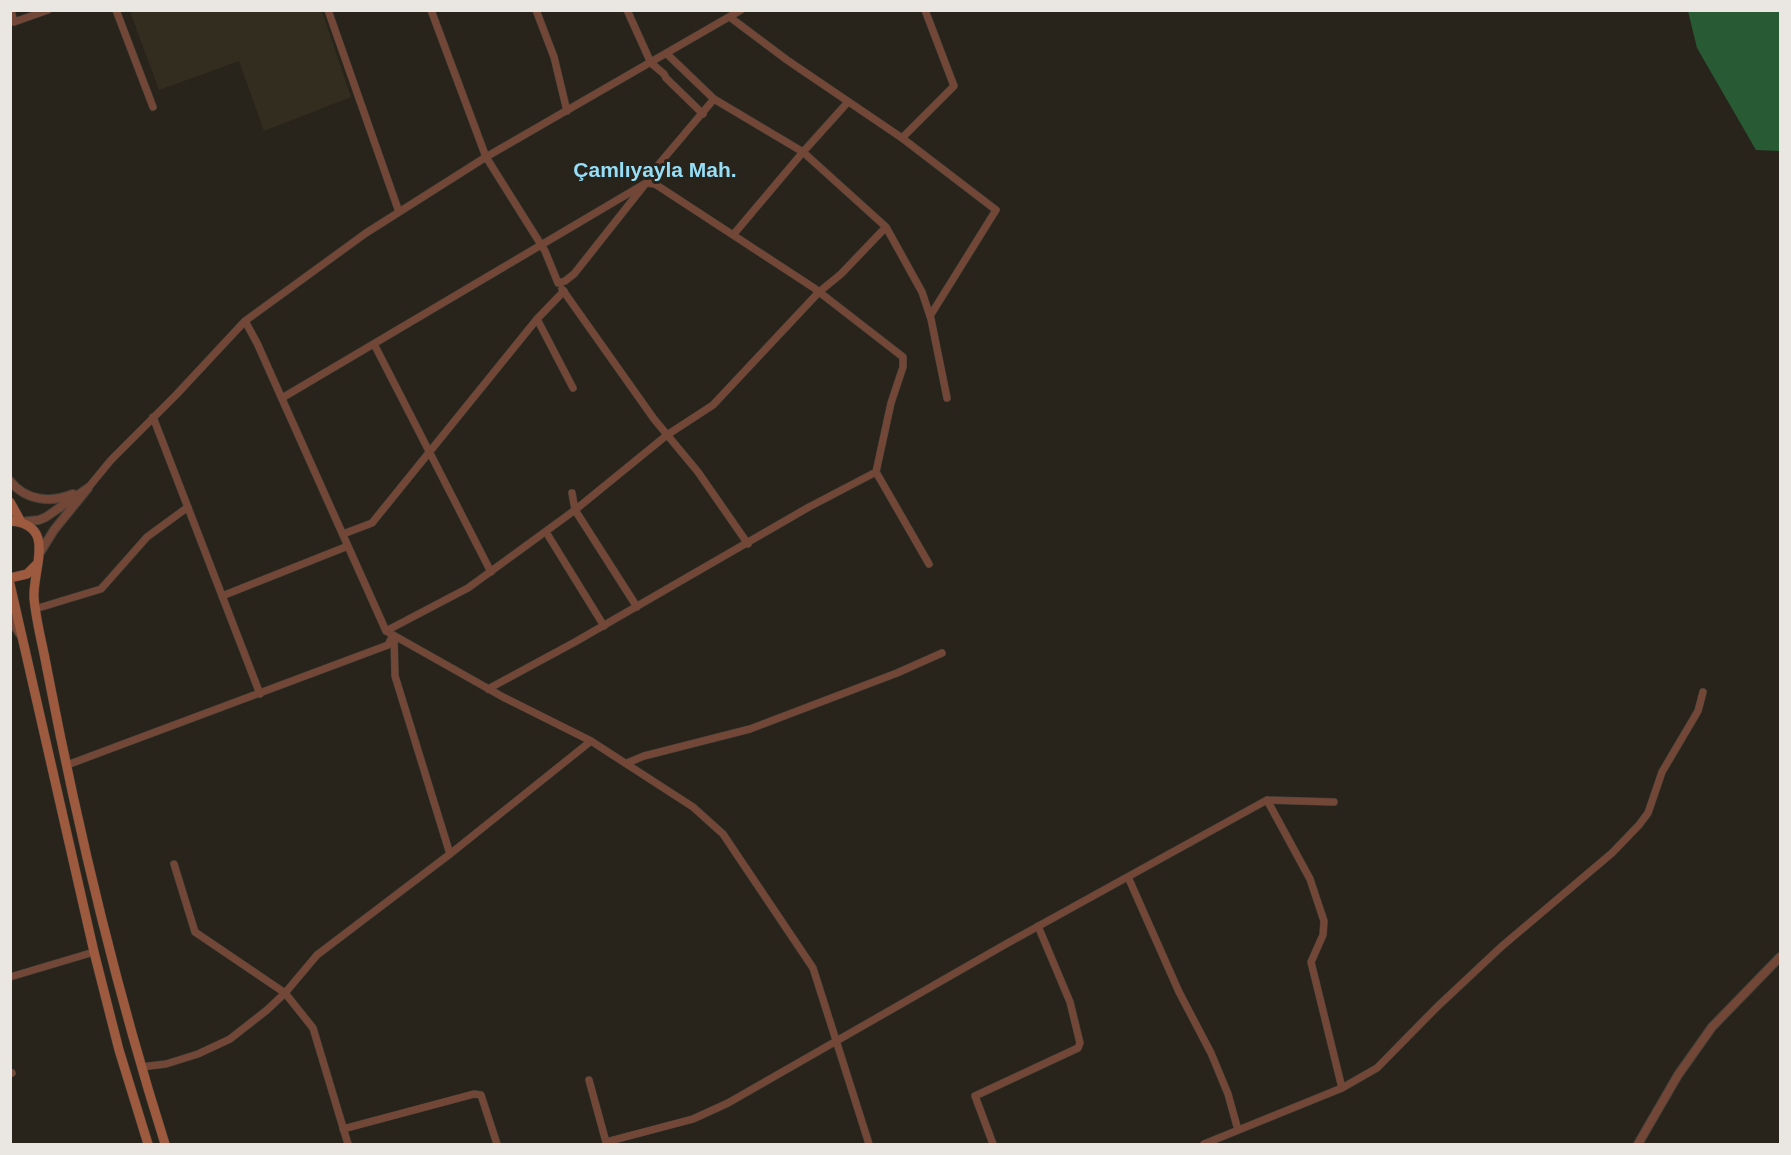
<!DOCTYPE html>
<meta charset="utf-8">
<style>
body{margin:0}
#map{position:relative;width:1791px;height:1155px;overflow:hidden;background:#28241b;font-family:Helvetica,sans-serif}
canvas{display:block}
.frame{position:absolute;inset:0;border:12px solid #eae7e2;pointer-events:none}
</style>
<div id="map">
<canvas width="1791" height="1155"></canvas>
<div class="frame"></div>
</div>
<script>
const ctx = document.querySelector('canvas').getContext('2d');
ctx.lineJoin = 'round';
function paint(path, color) {
  ctx.fillStyle = color;
  ctx.fill(path, 'evenodd');
}
function trace(path, color, width, dash) {
  ctx.strokeStyle = color;
  ctx.lineWidth = width;
  ctx.lineCap = dash ? 'butt' : 'round';
  ctx.setLineDash(dash || []);
  ctx.stroke(path);
}
function write(font, color, halo, rows, align = 'center') {
  ctx.font = font + ' Helvetica,sans-serif';
  ctx.lineWidth = 6;
  ctx.setLineDash([]);
  ctx.textBaseline = 'middle';
  ctx.strokeStyle = halo;
  ctx.fillStyle = color;
  for (const [text, x, y, turn = 0] of rows) {
    ctx.save();
    ctx.translate(x, y);
    ctx.rotate((+turn || 0) * Math.PI / 180);
    ctx.textAlign = isNaN(turn) ? turn : align;
    if (halo) ctx.strokeText(text, 0, 0);
    ctx.fillText(text, 0, 0);
    ctx.restore();
  }
}
const built = new Path2D(`
 M130,11H322L351,97L264,131L239,61L159,90Z`);
const forest = new Path2D(`
 M1688,11H1780V151L1756,150L1697,48Z`);
const minor = new Path2D(`
 M11,10L14,22L48,10
 M116,10L153,107
 M328,10L399,212
 M431,10L486,157L545,251L558,283L565,281L574,274L646,183L655,184L733,235L803,152L886,227L922,292L931,319L947,398
 M536,10L554,57L567,111
 M627,10L651,63L664,74L666,78L703,114
 M731,18L787,60L902,138L954,86L925,10
 M714,99L803,152L848,102
 M902,138L996,210L930,316
 M733,235L814,288L903,357V367L891,403L876,472L929,564
 M562,289L654,419L698,472L748,544
 M537,319L573,388
 M245,321L257,343L386,631L503,697L591,741L693,807L723,834L813,968L869,1144
 M374,344L491,572
 M282,398L646,183L654,170L714,99L667,54
 M153,417L260,694
 M88,488L111,460L176,395L245,321L366,233L486,157L741,10
 M546,532L604,626
 M343,534L372,523L537,319L564,291
 M222,596L348,546
 M637,607L575,510L667,435L713,405L819,292L841,274L886,227
 M35,609L101,589L147,537L188,507
 M386,631L468,588L575,510L572,493
 M394,638L395,676L450,854
 M488,689L575,642L809,507L876,472
 M627,763L644,756L750,729L897,673L942,653
 M67,765L388,645L393,635
 M1267,800L1310,879L1324,921L1323,935L1311,962L1342,1088
 M174,864L195,932L285,993L313,1028L348,1144
 M1128,877L1179,992L1211,1053L1228,1094L1238,1130
 M10,977L94,952
 M141,1067L166,1064L198,1054L230,1039L267,1010L285,993L317,955L450,854L591,741
 M10,1074L12,1073
 M589,1080L606,1142L693,1119L728,1103L1006,944L1267,800L1334,802
 M343,1129L474,1094L481,1095L497,1144
 M993,1144L975,1096L1078,1048L1080,1043L1070,1002L1038,926
 M1204,1144L1342,1088L1377,1068L1437,1007L1501,947L1612,853L1639,825L1648,813L1662,772L1698,711L1703,692`);
const tertiary = new Path2D(`
 M10,481C26,501 51,503 73,494
 M21,522L39,520L46,517L88,488L54,530L41,551
 M10,619L20,634
 M1638,1144L1678,1075L1712,1027L1780,957`);
const secondary = new Path2D(`
 M10,502L21,522
 M10,521C58,524 32,570 34,598C36,622 43,646 47,669C78,830 116,989 165,1144
 M10,578L27,574L38,563
 M10,584L94,952L119,1050L148,1144`);
const districtNames = [
 ["Çamlıyayla Mah.",655,171]
];
paint(built, '#332d1f');
paint(forest, '#285b34');
trace(minor, '#433f37', 8);
trace(tertiary, '#433f37', 10);
trace(secondary, '#433f37', 10);
trace(minor, '#724737', 7);
trace(tertiary, '#724737', 8);
trace(secondary, '#9d5a3f', 9);
write('bold 21px', '#96def7', '#28241b', districtNames);
</script>
